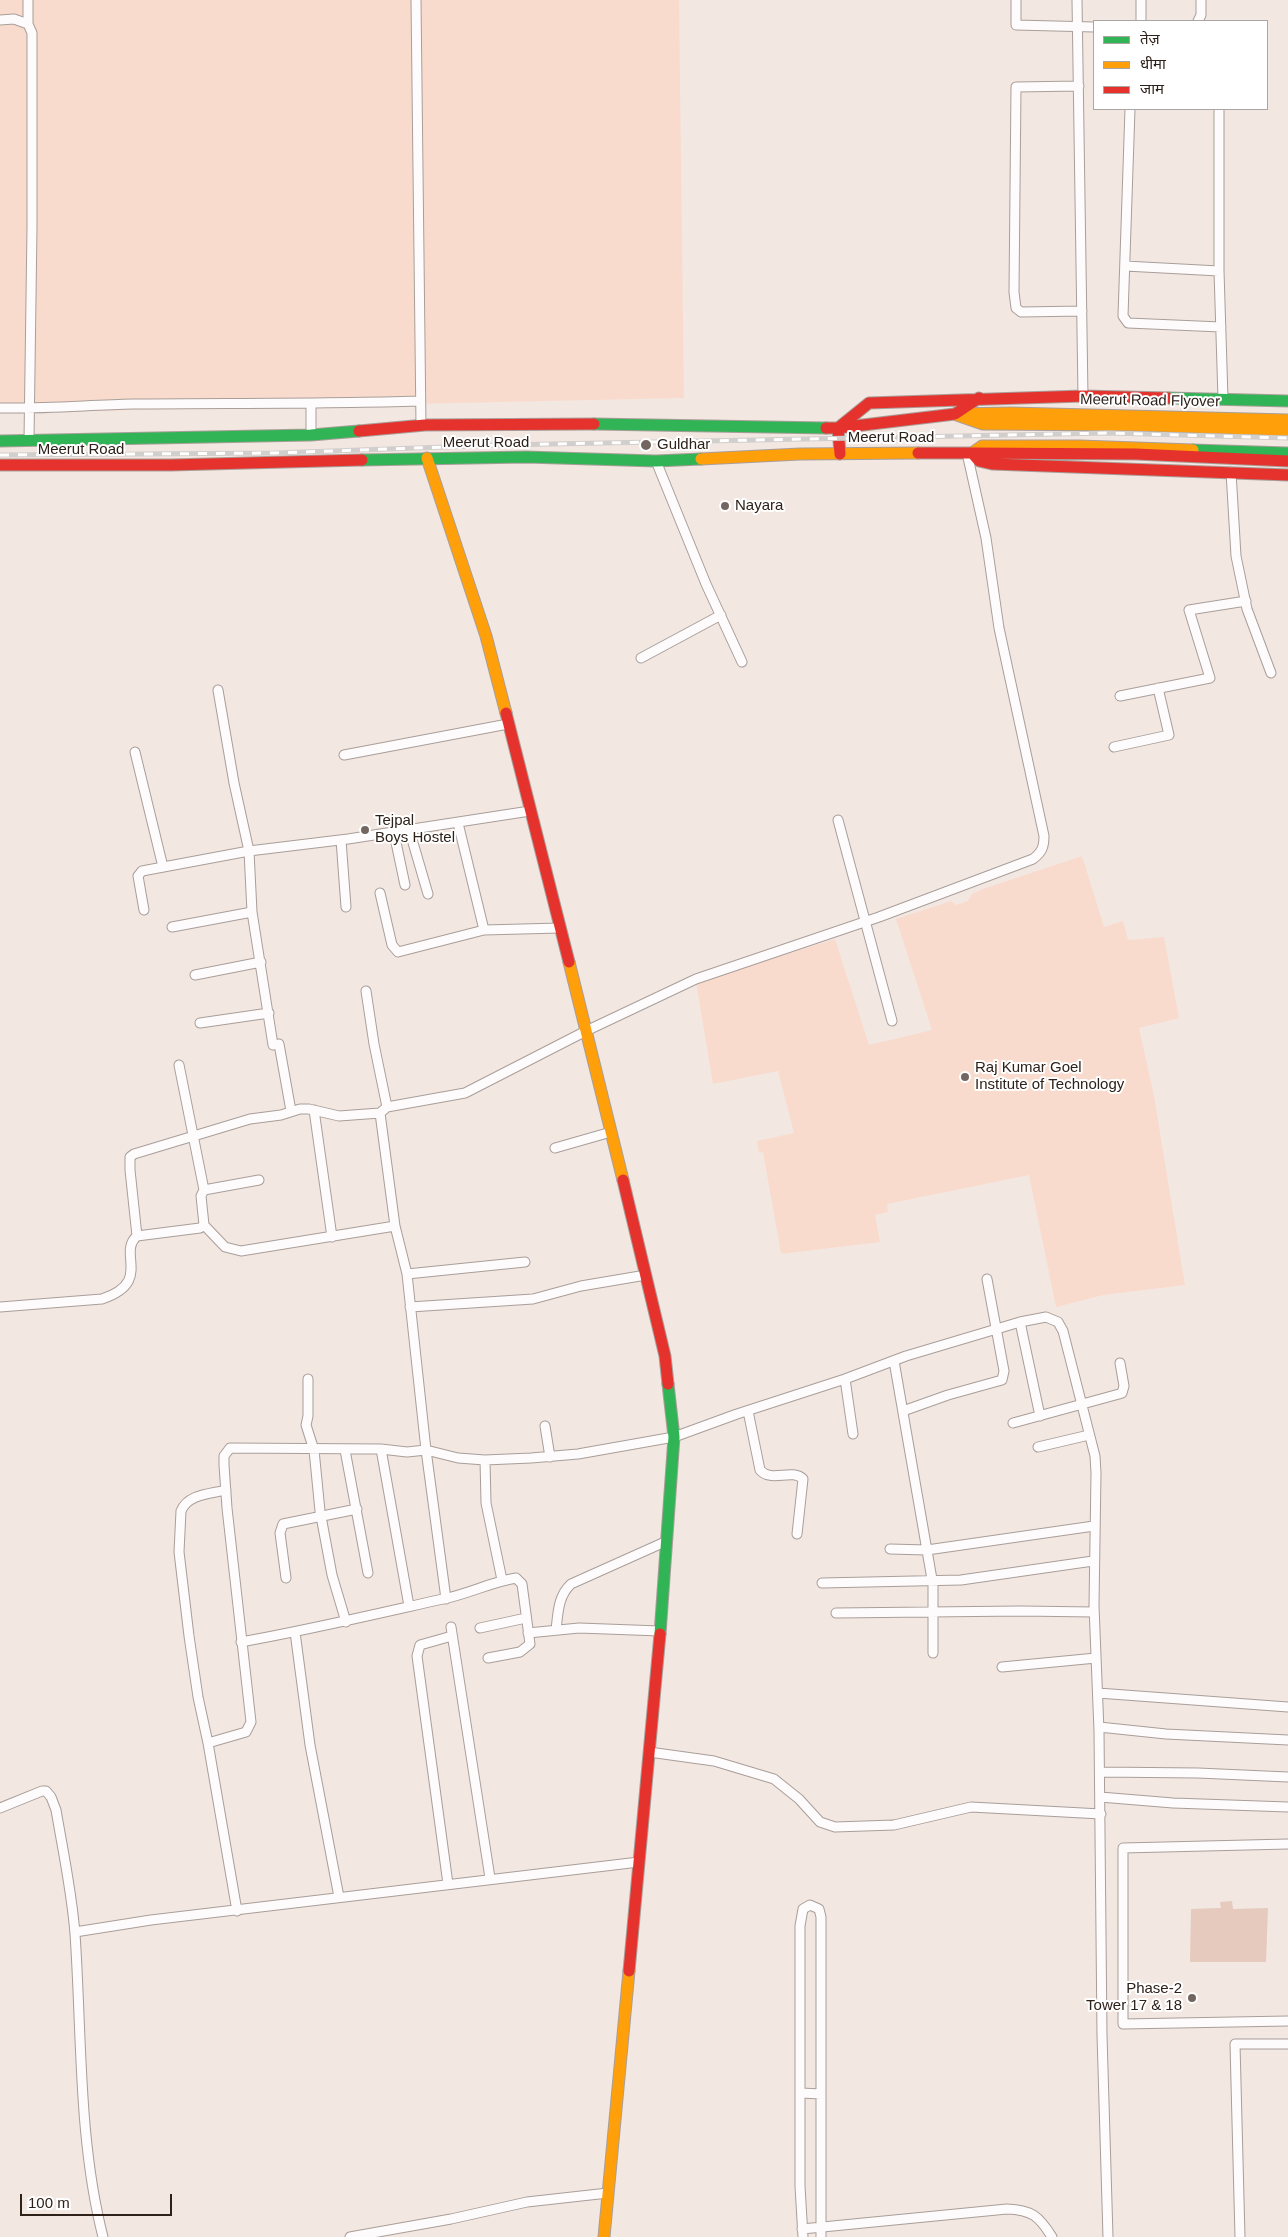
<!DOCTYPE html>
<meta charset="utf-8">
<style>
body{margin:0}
#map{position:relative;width:1288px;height:2237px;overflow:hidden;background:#f3e7e2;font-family:Helvetica,"Noto Sans Devanagari",sans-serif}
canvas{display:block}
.legend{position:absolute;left:1093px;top:20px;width:175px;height:90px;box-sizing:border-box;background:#fff;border:1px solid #aba6a3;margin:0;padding:6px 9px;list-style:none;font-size:15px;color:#2e211a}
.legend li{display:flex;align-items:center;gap:10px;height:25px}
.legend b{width:25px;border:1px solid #aba6a3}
.scale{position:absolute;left:20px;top:2194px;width:152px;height:22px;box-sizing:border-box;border:2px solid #2e211a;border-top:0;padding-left:6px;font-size:15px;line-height:18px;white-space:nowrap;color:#2e211a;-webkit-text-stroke:4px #fff;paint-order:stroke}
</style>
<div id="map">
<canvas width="1288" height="2237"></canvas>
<ul class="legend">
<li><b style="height:6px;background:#30b455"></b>तेज़</li>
<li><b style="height:6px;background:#ff9f0a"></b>धीमा</li>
<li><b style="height:6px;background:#e5322d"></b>जाम</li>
</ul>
<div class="scale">100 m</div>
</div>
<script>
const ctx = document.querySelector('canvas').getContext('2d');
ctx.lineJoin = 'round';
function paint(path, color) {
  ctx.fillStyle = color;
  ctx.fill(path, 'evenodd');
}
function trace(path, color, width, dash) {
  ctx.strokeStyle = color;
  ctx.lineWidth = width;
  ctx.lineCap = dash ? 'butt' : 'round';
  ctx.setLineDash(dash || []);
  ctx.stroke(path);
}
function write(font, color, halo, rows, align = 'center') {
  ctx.font = font + ' Helvetica,sans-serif';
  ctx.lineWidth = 4;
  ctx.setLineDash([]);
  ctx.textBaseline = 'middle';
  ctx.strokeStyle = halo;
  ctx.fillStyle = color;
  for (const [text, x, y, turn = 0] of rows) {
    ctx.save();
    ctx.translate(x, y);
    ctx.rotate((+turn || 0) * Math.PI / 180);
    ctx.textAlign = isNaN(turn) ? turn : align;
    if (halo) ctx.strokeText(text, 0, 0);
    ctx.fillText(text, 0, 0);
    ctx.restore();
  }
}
const built = new Path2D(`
 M0,0H679L684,398L0,413Z
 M1082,856L1104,927L1123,921L1128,940L1164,937L1179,1018L1139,1028L1154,1096L1185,1285L1103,1295L1056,1307L1029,1175L887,1204L888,1212L875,1215L880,1242L781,1254L763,1152L759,1153L757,1141L794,1133L778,1071L713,1084L696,982L835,939L869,1045L932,1030L896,919L951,901L956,905L968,901L972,894L983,889Z`);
const green = new Path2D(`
 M1232,1901L1233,1909L1268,1908L1266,1962H1190L1191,1909L1221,1908L1220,1902Z`);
const street = new Path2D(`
 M416,0L421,426
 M1016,0V25L1094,27
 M1077,0L1083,396
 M0,20L14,19L28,24L32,33V227L29,440
 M1141,21V0
 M1198,21L1201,15V0
 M28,24V0
 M1079,86L1016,87L1014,292L1016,308L1021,312L1082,311
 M1130,109L1123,316L1128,323L1221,327
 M1219,109V271L1223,399
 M1125,266L1219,271
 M311,404V435
 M0,408C44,409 89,405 133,404C229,403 324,404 419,401
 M656,461L706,584L742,662
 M1231,472L1236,556L1247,609L1271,673
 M641,658L721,615
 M218,690L234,783L249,851L252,912L273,1045
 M1120,696L1210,678L1189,610L1246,601
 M1114,747L1169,735L1158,688
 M135,752L163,867
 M344,755L508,724
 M838,820L892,1021
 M458,823L484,930
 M409,829L428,894
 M394,833L405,885
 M341,840L346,907
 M380,893L392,945L398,952L484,930L560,928
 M144,910L138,876L142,871L249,851L348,839L530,811
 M172,927L252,912
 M195,975L261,962
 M366,991L374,1044L387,1107
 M200,1023L269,1013
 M279,1044L291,1111
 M179,1065L204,1190
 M314,1110L332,1237
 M555,1148L611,1132
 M204,1225L225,1247L241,1251L395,1226
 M137,1236L130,1170V1157L134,1154L250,1119L281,1115L300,1109H309L339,1116L380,1113
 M407,1274L525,1262
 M0,1307L102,1299C153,1282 117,1253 137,1236L200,1228L204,1225L201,1196L204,1190L259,1180
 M410,1307L533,1299L581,1286L646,1275
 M1020,1322L1040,1416
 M894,1361L933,1585V1653
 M308,1379V1416L306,1425L314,1450L320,1511L332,1575L346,1622
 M845,1379L853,1434
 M748,1411L760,1470C771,1483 792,1468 803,1479L797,1534
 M903,1411L948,1395L1002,1380L1004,1371L987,1279
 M1013,1423L1119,1394L1122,1393L1124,1386L1120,1363
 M545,1426L550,1457
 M1038,1447L1089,1435
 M381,1449L409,1606
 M345,1450L368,1573
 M485,1460L486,1503L502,1580
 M226,1490C210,1494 188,1494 181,1511L179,1552L189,1636L198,1697L208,1743L237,1911
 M890,1549L927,1550L1094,1526
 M286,1578L280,1533L283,1524L357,1509
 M822,1583L961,1580L1093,1561
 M446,1599L426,1450L407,1274L395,1226L380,1113L387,1107L465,1093L586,1031L696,979L879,917L1033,859C1042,852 1044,847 1044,836L999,628L986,538L967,453
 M836,1613L1021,1611L1094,1612
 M451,1627L490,1878
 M480,1628L526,1618
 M556,1630C558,1613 558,1596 571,1584L667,1541
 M295,1632L310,1745L339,1897
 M528,1633L579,1628L660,1631
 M241,1642C309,1630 376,1614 443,1599C468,1594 491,1582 516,1578L522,1584L530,1644L520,1652L488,1658
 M1002,1667L1096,1658
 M1098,1693L1288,1707
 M1099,1727L1166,1734L1288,1740
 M208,1743L246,1732L251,1722L227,1508L224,1465V1456L230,1448L381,1449L407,1452L426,1450L458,1458L485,1460L531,1458L578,1454L674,1437L737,1414L845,1379L906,1356L1020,1322L1046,1317L1058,1322L1063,1331L1095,1456L1096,1473L1094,1606L1099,1731L1102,2035L1108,2237
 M649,1752L714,1761L774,1779L799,1799L820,1822L835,1827L894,1825L971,1807L1101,1814
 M1100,1772L1198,1773L1288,1777
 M1100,1797L1173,1803L1288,1807
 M0,1808L42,1791H46L51,1797L56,1810C63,1851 72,1893 75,1934C82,2035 78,2139 103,2237
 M1288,1844L1123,1848V2024L1288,2021
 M448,1884L417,1656L420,1645L452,1636
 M75,1932L151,1920L639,1862
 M801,2093L821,2094
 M802,2229L1007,2209C1032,2210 1039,2216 1052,2237
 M350,2237L451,2219L527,2202L608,2193
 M803,2237L800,2186V1926L803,1909L810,1905L819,1909L821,1917V2237
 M1240,2237L1235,2044H1288`);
const fast = new Path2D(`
 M1168,398L1288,401
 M594,424L826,428
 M0,441L311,435L359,431
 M1193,450L1288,453
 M362,460L526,457L656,461L701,459
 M660,1634L674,1437L668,1384`);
const slow = new Path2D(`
 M955,414L1011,413L1288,420
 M957,415L983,424L1130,425L1288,430
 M972,453L982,446H1080L1193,450
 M427,458L486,636L506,713
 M701,459L800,454L918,453
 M569,962L623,1180
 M604,2237L629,1971`);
const jam = new Path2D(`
 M826,428H838L955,414L979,398
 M359,431L425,425L594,424
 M918,453H972L979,461L992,464L1288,475
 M972,453L1136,454L1288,461
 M840,454L838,428L869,403L1083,396L1168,398
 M0,465H171L362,460
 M506,713L569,962
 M623,1180L665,1356L668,1384
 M629,1971L660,1634`);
const rail = new Path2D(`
 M0,455L275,453L502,445L1109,433L1288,438`);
const markers = [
 [646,445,6,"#736660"],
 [725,506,5,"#736660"],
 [365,830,5,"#736660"],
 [965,1077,5,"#736660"],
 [1192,1998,5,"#736660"]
];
const streetNames = [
 ["Meerut Road Flyover",1150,401,1],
 ["Meerut Road",891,438],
 ["Meerut Road",486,443],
 ["Meerut Road",81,450]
];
const poiNames = [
 ["Guldhar",657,445],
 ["Nayara",735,506],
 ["Tejpal",375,821],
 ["Boys Hostel",375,838],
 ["Raj Kumar Goel",975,1068],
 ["Institute of Technology",975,1085],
 ["Phase-2",1182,1989,"right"],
 ["Tower 17 & 18",1182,2006,"right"]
];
paint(built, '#f9dbce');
paint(green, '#e5cabd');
trace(street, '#a99e99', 11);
trace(fast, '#a99e99', 13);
trace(slow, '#a99e99', 13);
trace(jam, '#a99e99', 13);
trace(street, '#fdfbfb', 9);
trace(fast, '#30b455', 11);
trace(slow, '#ff9f0a', 11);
trace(jam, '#e5322d', 11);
trace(rail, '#d1cecc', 5);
trace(rail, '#fff', 3, [9]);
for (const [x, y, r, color] of markers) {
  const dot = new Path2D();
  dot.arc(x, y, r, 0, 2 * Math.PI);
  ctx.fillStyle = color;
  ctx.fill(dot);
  trace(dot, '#fff', 2);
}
write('15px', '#2e211a', '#fff', streetNames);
write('15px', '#2e211a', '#fff', poiNames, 'left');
</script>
